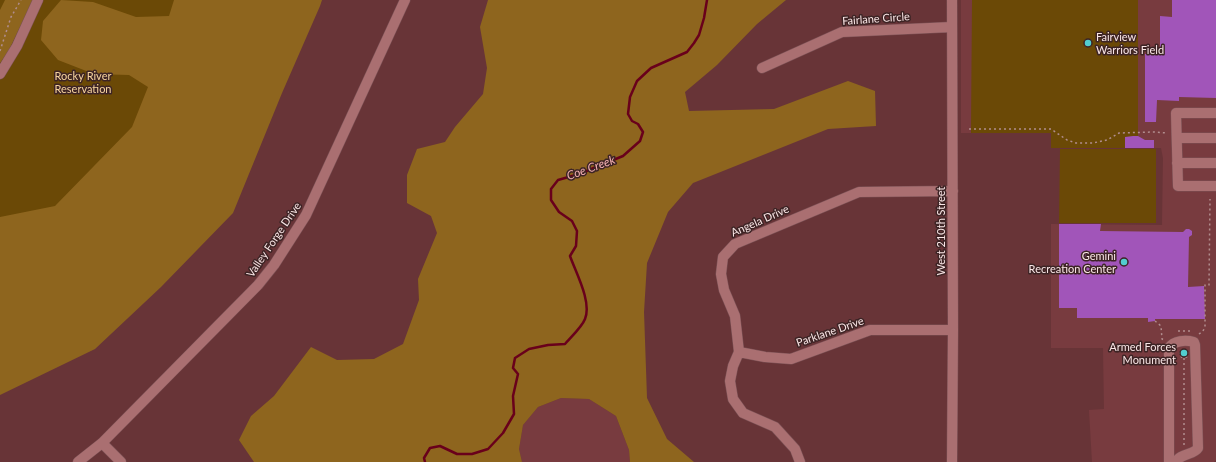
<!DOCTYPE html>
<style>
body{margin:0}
canvas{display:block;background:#683437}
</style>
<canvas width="1216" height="462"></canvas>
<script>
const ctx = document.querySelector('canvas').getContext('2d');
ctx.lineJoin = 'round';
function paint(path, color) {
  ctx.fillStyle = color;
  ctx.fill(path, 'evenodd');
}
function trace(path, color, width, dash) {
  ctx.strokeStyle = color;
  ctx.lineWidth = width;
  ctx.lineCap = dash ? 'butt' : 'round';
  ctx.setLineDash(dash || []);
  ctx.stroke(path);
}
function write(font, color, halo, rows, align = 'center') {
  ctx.font = font + ' Lato,sans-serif';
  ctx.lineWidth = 3;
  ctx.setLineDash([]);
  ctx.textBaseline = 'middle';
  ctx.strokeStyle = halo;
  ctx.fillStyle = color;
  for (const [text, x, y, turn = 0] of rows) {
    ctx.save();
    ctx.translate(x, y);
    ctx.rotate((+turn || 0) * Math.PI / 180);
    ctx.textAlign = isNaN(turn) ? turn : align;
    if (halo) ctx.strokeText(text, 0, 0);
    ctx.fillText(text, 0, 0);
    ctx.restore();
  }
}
const built = new Path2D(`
 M961,0H1216V460L1214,462H1092L1089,410L1104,409L1103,348H1051V224L1162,225L1163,158L1161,148H1051V133H961Z
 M561,398L589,399L616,416L629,450L630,462H522L519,449L523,425L538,407Z`);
const green = new Path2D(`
 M0,0H314L0,346Z
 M972,0H1138V136L1125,138V148H1051V133H971Z
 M1060,149H1156V223H1059Z`);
const forest = new Path2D(`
 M5,0H33L8,52L0,63V10Z
 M61,0L93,2L136,17L169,16L174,0H322L320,6L282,93L233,213L161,287L95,349L0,395V217L55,206L132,127L148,87L129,75L94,74L58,60L41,40L43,21Z
 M488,0H786L757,24L717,65L685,92L689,111L774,109L848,81L875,91L876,126L828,129L693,183L668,212L647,263L644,312L647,398L667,439L694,462H630L629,450L616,416L589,399L561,398L538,407L523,425L519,449L522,462H254L239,440L251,416L274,396L311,347L337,360L374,359L403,344L419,300L418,279L437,233L431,216L407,203V175L417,149L445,142L455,127L483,94L487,68L480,27Z`);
const stream = new Path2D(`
 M425,462L424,458L430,448L440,446L457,454H472L488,449L503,433L514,414L513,396L518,374L513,368L515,358L529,349L548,345L565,344C570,338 582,327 585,319C592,302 576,273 570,256L576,246L577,231L572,221L559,212L551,200V189L558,180L579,174L623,156L640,141L643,132L638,124L632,121L628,114L630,97L637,81L651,68L687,52L694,43L699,35L704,18L707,0`);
const building = new Path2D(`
 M1172,0H1216V98L1179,97V101L1157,100L1156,122H1145V54H1160V16L1172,17Z
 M1133,136H1138L1145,140H1154V148H1125V137Z
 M1059,224H1101L1100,231L1183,232L1186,229H1189L1192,231V235L1189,237L1188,287L1204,286L1205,319H1155V321L1148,322V318H1077V308H1059Z`);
const path = new Path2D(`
 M0,51L11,17L21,0
 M969,129H1051L1067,140L1076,143H1093L1107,140L1119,133L1154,132L1167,133
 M1155,321L1161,326L1162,339L1164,340
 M1178,331H1190
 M1199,334L1203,331L1205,327V285H1209L1210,199
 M1180 354a4 4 0 1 1 8 0a4 4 0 1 1-8 0Z
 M1184,445V357`);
const minor = new Path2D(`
 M762,68L842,32L952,27
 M0,74L17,46L38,0
 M1216,113H1176L1178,186H1216
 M1177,138H1216
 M1177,163H1216
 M739,352L765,357L791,359L870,330H953
 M102,443L121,462
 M78,462L102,443L258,285L274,265L306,215L405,0
 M800,462L795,449L775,427L743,413L733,399L730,381L733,366L739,352L735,316L724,290L721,274L723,257L735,244L859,192L953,191
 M952,462L953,330L952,0
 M1169,462V348C1174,340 1186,340 1194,342L1195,345L1198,448C1194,455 1180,453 1176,462`);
const markers = [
 [1088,43,4,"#52cdcf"],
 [1124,262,4,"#52cdcf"],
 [1184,353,4,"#52cdcf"]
];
const streetNames = [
 ["Fairlane Circle",876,19,-4],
 ["Angela Drive",760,221,-24],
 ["West 210th Street",941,231,-90],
 ["Valley Forge Drive",274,240,-56],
 ["Parklane Drive",830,332,-19]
];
const poiNames = [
 ["Fairview",1096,37,"left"],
 ["Warriors Field",1096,50,"left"],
 ["Gemini",1116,256],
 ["Recreation Center",1116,269],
 ["Armed Forces",1176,347],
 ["Monument",1176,360]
];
const parkNames = [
 ["Rocky River",83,76],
 ["Reservation",83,89]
];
const waterNames = [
 ["Coe Creek",591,168,-20]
];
paint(built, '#783b3f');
paint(green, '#6b4906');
paint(forest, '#8e651e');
trace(stream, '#69001b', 2.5);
paint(building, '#a155b9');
trace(minor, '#7c5256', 11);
trace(path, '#b18d8e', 1.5, [2, 3]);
trace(minor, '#aa6f71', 10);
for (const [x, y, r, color] of markers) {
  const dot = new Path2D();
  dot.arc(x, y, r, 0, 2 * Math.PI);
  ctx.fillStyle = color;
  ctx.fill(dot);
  trace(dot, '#3d2425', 1.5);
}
write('11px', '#fae6e6', '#3d2425', streetNames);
write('11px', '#fae6e6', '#3d2425', poiNames, 'right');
write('11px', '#f6d39e', '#3d2425', parkNames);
write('italic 12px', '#f1aeb0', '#3d2425', waterNames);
</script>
